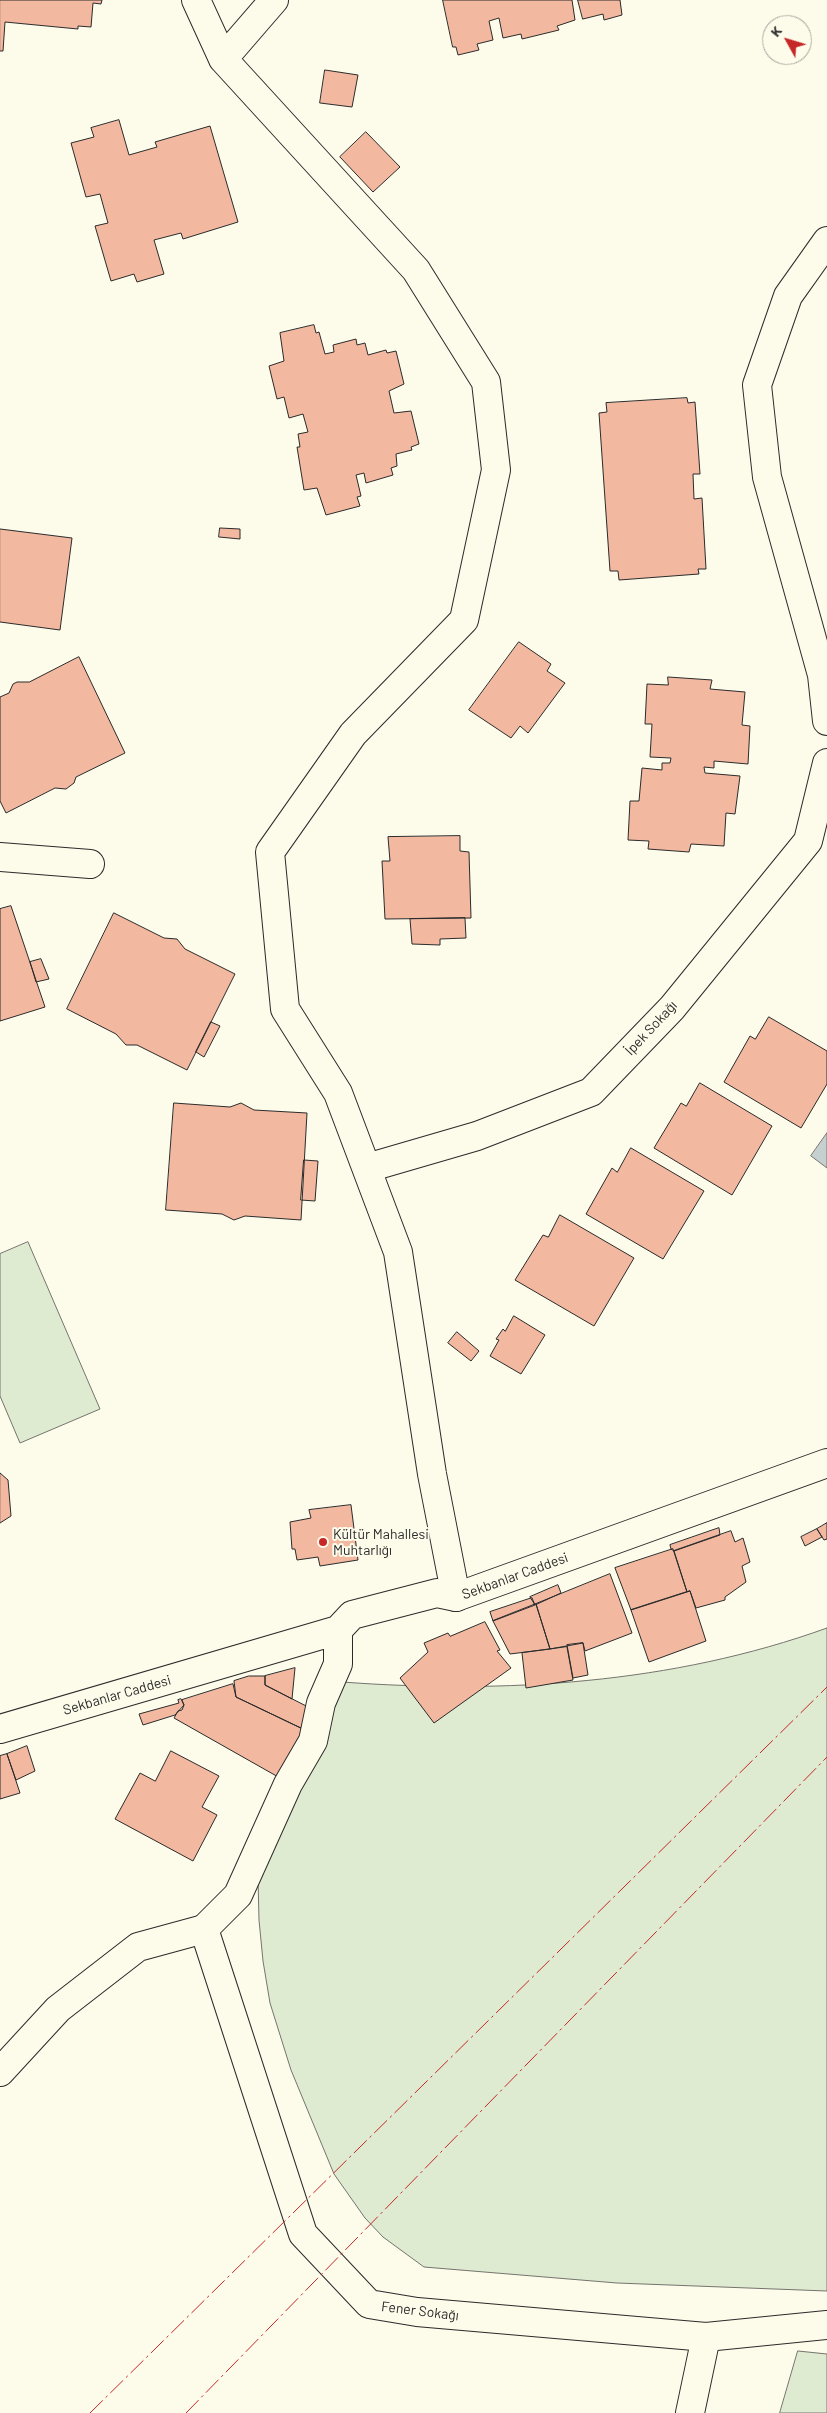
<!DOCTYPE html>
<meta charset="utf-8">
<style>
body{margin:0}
#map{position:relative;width:827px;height:2413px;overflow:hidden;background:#fdfbea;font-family:Barlow,sans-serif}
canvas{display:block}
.north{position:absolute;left:762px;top:15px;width:50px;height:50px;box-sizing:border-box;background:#fdfbea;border:1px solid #a9a89e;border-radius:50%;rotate:309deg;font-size:14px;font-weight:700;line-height:20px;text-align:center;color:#2b2b2b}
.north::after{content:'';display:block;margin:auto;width:18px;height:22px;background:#c62828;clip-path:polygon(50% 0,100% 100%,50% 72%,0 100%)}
</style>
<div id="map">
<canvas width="827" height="2413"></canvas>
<div class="north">K</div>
</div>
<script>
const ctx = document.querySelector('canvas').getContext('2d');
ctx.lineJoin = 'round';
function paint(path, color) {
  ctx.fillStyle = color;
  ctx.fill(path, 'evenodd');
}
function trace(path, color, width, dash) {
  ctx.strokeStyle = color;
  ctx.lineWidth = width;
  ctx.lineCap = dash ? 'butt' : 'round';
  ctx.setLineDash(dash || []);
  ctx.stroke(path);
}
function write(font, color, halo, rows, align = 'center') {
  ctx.font = font + ' Barlow,sans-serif';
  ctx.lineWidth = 4;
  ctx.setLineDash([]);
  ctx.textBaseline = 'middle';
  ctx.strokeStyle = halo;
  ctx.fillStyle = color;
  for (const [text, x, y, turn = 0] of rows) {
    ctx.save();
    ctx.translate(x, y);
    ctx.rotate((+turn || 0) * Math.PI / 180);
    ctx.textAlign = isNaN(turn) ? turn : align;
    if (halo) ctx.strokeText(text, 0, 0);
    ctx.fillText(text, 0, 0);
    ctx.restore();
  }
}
const green = new Path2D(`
 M28,1242L100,1409L20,1443L0,1396V1254Z
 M827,1628V2291L617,2283L424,2267L383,2237L365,2218L334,2174L291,2070L270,2003L263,1961L259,1920L258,1878L342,1682C504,1694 672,1684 827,1628Z
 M798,2351L827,2354V2413H780Z`);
const water = new Path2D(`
 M827,1133V1168L811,1156Z`);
const building = new Path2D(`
 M0,0H102L101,4L93,3L91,27L78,26V29L5,22L3,51H0Z
 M443,0H572L575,20L557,26L559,30L522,39L521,34L503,38L499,18L489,21L493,40L477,44L479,50L458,55L456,47H453Z
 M578,0H620L622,15L604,20L603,14L583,19Z
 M325,70L358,75L352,107L320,103Z
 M119,120L129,155L157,147L155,142L210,126L238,222L183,239L181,233L154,240L164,274L137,282L134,274L111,281L95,226L108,223L100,194L86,197L71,143L94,137L91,128Z
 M366,132L400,167L373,192L340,157Z
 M314,325L316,333L319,332L325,354L334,352L333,345L356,339L357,345L365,343L368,355L386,350L387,353L396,351L404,384L389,391L394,413L411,411L419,444L411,447L412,450L396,454L397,466L391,468L393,475L366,483L364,473L356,475L361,496L357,497L360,506L326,515L317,488L304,490L297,447H300L298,434L308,432L303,414L289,418L284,397L277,399L269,366L284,361L280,333Z
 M687,398L688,403L695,402L700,474H693L694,499L702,498L706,569H698L699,574L619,580L618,571H610L599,413L607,412L606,403Z
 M220,528L240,529V539L219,537Z
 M0,529L72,538L60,630L0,622Z
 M519,642L551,664L547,671L565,683L528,733L520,726L511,738L469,710Z
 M79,657L125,753L76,777L74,783L66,789L55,788L6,813L0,801V697L9,693L13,684L17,682H29Z
 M668,677L712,680L710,689L745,692L742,725L750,726L748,764L714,761V768L704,767L705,773L740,776L735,814L726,813L724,846L691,844L689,852L648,849L649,841L628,840L630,801H639L642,768L662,770V763H670L671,758L650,757L652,724H645L647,684L668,685Z
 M460,836V851L469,852L471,918L385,919L382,861H390L388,837Z
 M11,906L45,1007L0,1021V909Z
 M114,913L164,938L177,939L185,949L235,974L187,1070L137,1045H126L116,1034L67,1009Z
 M465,918L466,938L440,939V945L412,944L410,919Z
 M41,959L49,979L36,982L30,962Z
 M769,1017L827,1051V1084L801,1128L724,1082L750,1036L755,1039Z
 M211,1022L220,1026L204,1057L196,1052Z
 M700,1083L772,1126L732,1195L654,1148L681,1103L686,1106Z
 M174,1103L230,1107L241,1103L254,1110L307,1113L301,1220L245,1216L234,1220L222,1214L166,1210Z
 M631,1148L704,1191L663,1259L586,1214L612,1168L617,1172Z
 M304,1160L318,1161L315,1201L301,1200Z
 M560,1215L634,1258L594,1326L515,1280L543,1235L548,1237Z
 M514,1316L545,1335L521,1374L490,1356L499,1340L496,1339L503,1329L505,1331Z
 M457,1332L479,1351L471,1361L448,1343Z
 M0,1473L8,1480L11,1516L0,1523Z
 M351,1505L358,1560L320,1566L318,1557L297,1560L295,1549H292L290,1522L311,1518L309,1510Z
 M827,1523V1539L824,1540L817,1529Z
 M719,1528L720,1535L674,1551L671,1549L670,1545Z
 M817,1529L822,1537L805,1546L801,1537Z
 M731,1531L735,1542L743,1538L750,1562L742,1566L746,1582L725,1597V1600L696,1608L690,1591L687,1592L674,1551Z
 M673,1549L687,1592L631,1610L615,1568Z
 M610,1574L632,1633L585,1651L583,1643L550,1649L536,1604Z
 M558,1585L561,1593L535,1605L530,1597Z
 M690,1591L706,1641L649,1662L631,1610Z
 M532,1598L535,1605L493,1621L490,1612Z
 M536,1604L550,1649L510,1654L493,1621Z
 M485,1622L500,1650L497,1651L511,1668L434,1723L400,1678L428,1652L424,1643L448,1633L450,1636Z
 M583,1643L588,1675L573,1678L567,1645Z
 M567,1647L573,1680L526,1688L522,1653Z
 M295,1668L292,1699L265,1685V1676Z
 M249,1676H265V1685L314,1710L305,1730L236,1697L234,1681Z
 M233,1684L236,1697L305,1730L280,1778L174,1718L178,1711L182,1710L184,1705L182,1700Z
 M181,1699L184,1705L175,1715L143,1725L139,1714L179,1703L178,1700Z
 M27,1746L35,1771L16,1780L7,1754Z
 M171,1751L219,1776L202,1807L217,1815L193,1861L115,1819L140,1773L155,1781Z
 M7,1754L20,1793L0,1799V1756Z`);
const street = new Path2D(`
 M196,0L223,59
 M274,0L223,59L416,270L486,382L496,470L464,620L353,734L270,852L285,1009L338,1093L398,1252L432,1474L456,1597
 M827,241L788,296L757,385L767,477L822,675L827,721
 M0,857L90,864
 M367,1168L477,1136L591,1092L672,1008L808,841L827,763
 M0,2072L58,2009L138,1947L204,1929
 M690,2413L706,2337`);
const secondary = new Path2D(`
 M338,1630V1664L321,1703L313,1741L288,1784L238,1895L204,1929L303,2234L369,2304L417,2312L706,2337L827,2325
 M0,1729L338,1630L352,1615L437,1593L456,1597L827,1463`);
const power = new Path2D(`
 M90,2413L827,1687
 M186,2413L827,1757`);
const markers = [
 [323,1542,5,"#c62828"]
];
const streetNames = [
 ["İpek Sokağı",651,1028,-47],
 ["Sekbanlar Caddesi",515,1576,-20],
 ["Sekbanlar Caddesi",117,1695,-16],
 ["Fener Sokağı",420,2311,7]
];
const poiNames = [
 ["Kültür Mahallesi",333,1534],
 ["Muhtarlığı",333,1550]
];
paint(green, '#deebd1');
trace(green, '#74746e', 1);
paint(water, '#c7d0d0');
trace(water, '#74746e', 1);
paint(building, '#f2b8a0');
trace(building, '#2b2b2b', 1);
trace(street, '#2b2b2b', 30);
trace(secondary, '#2b2b2b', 30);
trace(street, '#fdfbea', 28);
trace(secondary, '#fdfbea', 28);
trace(power, '#c62828', 1, [18, 4, 2.5, 4]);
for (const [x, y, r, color] of markers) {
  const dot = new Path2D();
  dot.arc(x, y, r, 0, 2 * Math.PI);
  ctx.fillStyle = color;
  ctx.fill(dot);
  trace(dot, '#fdfbea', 2);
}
write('14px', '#2b2b2b', '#fdfbea', streetNames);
write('14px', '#2b2b2b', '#fdfbea', poiNames, 'left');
</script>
